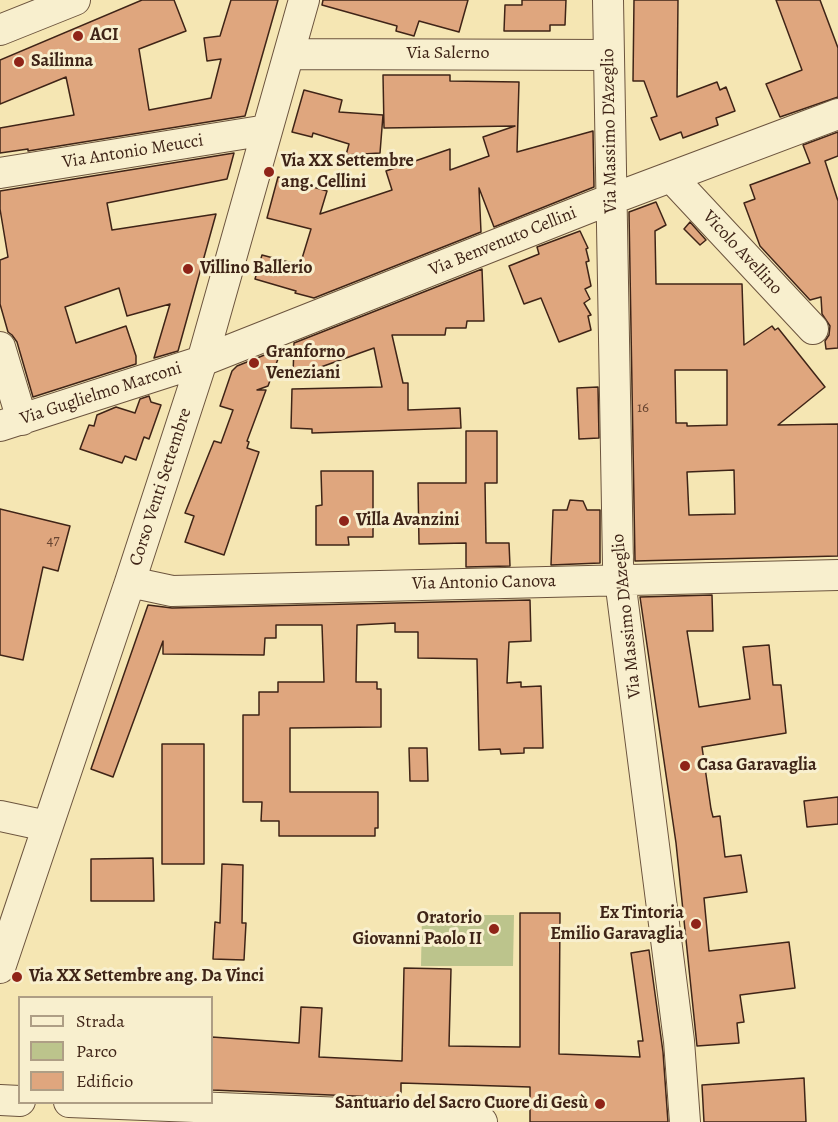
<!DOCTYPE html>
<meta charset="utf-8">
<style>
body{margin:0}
#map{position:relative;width:838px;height:1122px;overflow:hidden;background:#f5e6b3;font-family:Alegreya,serif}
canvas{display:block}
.legend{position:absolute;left:18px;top:996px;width:195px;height:108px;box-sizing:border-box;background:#f8efce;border:2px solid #ae9e85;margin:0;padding:8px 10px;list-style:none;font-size:18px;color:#3f2417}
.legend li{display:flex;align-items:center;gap:12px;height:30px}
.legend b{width:30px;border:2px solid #ae9e85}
</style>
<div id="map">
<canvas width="838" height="1122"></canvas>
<ul class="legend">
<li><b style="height:8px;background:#f8efce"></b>Strada</li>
<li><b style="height:16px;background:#bcc48c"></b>Parco</li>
<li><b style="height:16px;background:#dfa67e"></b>Edificio</li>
</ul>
</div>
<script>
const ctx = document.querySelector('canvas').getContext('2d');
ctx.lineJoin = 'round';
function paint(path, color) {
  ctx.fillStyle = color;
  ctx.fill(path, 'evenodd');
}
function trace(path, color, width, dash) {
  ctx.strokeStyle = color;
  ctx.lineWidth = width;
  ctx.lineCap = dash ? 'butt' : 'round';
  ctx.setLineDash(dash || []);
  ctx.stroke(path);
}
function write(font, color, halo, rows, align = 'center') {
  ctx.font = font + ' Alegreya,serif';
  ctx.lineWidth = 6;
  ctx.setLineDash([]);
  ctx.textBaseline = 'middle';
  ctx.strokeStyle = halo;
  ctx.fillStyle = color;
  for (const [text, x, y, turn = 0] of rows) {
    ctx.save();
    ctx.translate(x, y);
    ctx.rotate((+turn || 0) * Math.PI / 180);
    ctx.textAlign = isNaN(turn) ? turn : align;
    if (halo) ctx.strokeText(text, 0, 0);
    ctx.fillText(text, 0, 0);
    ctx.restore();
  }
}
const green = new Path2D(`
 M422,915H514L513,966H421Z`);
const building = new Path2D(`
 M142,0H174L186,31L139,49L149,110L211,98L221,59L207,61L204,38L220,36L231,0H278L245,116L28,151V149L0,153V128L74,115L66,77L0,104V60Z
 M323,0H468L459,32L419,21L414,36L396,31L397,26L322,5Z
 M522,0H566L565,25H550V31H504L505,5H522Z
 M634,0H678L677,97L717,82L720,90L726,87L735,111L716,118L718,125L683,138L681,132L660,140L651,118L657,116L644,81H633Z
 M776,0H820L838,48V97L780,117L766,84L802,70Z
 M383,75H450V81L519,82L517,152L593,131L594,187L494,227L479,188L481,232L314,298L295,293L296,291L255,279L262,255L300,265L311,229L267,218L278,177L327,191L320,214L392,190L386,171L450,149V170L489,156L483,137L515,126L384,128Z
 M304,90L342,100L339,112L383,115L380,153L346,155L349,144L313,133L312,137L292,132Z
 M838,132V156L825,161L838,201V348L826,349L825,341L829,335L830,326L822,314L821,297L810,300L760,246L744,203L755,199L750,185L810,163L803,145Z
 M234,153L227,179L107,203L112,230L216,214L178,351L154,358L170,304L127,316L119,288L65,307L76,343L126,326L136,356V364L33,397L17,342L12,335L8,332L0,304V260L8,257L0,209V191Z
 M656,202L666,225L655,231L656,284H742L744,345L772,326L775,330L778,328L825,387L778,425L838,424V556L635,561L629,212ZM675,370H727V425L687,426V423H676ZM734,470L735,514L689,515L687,472Z
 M690,222L706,240L700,245L684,229Z
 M580,231L588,248L586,249L589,261L586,262L591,286L585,289L590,299L584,303L591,315L588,316L591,330L559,342L541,298L524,304L509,266L539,254L537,247Z
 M482,269L484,321H467L466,328H446L445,335H392L403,383H408V410L460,408L461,428L312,433V429L291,428L292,389L382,387L374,348L293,377L294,343Z
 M282,348L268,386L257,390H266L247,441L249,442L247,448L259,452L224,555L185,542L194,516L185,513L214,441L221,443L233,410L220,406L232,371L237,366Z
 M598,387L599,438L579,439L577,388Z
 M149,396L151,402L161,405L149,439L144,437L136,460L125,456L122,463L80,449L89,425L94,426L97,415L116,407L135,413L140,399Z
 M466,431H497V483H485L486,543H509L510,566L466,567V543L419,544L418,483H466Z
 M321,471H373V537H348L349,545H316V506L322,505Z
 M570,500L583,501L587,510H600V563L551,565L553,510H567Z
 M0,509L70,526L58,571L43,567L23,660L0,655Z
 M712,595L713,631H687L699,707L750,699L743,647L769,645L773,685H781L786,733L702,747L711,809L713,817L720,816L725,857L741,855L747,892L704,898L709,951L789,942L795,988L740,995L744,1022L737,1023L739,1043L697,1046L676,843L640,597Z
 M530,600L531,641L509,642L507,683L521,682V687L541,686L543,748H524V753L501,754L500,749L479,750L477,659L418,658V632H395V623L357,625L356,682H377V689H381V727L290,728V792H378V828H375V836H279V821H261L262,802H243V715H259V692H278V682H324L322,625H276V638H265L264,655L163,654V641L113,777L91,769L148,605L172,608Z
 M162,744H204V864H162Z
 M409,748H427L428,781H410Z
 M838,797V824L807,827L804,801Z
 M153,858L154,901H91V859Z
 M222,864L243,865L242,923H246L244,960L213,959L215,922L220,923Z
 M520,913H560L559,1054L640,1057L638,1041H643L631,953L649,950L663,1052L668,1122H530V1087L401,1083V1098L212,1090V1037L299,1043L301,1007L322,1008L319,1057L402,1061L404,968L451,969L449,1046L520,1047Z
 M804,1078L806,1122H704L702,1085Z`);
const minor = new Path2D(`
 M608,0L618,564L679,1041L685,1122
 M0,30L75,0
 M289,54L608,55
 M0,173L267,130
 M672,178L813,329
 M0,347L22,420
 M0,426L202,361L596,205L838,114
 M130,582L172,591L838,575
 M0,816L47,826
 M0,968L130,582L202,361L304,0
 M0,1100L20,1101
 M69,1102L470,1118L482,1122`);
const markers = [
 [78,36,6,"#8f2418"],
 [19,62,6,"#8f2418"],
 [269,172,6,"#8f2418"],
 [188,269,6,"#8f2418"],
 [254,363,6,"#8f2418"],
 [344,521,6,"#8f2418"],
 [685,766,6,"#8f2418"],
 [696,924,6,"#8f2418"],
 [494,929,6,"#8f2418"],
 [17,977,6,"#8f2418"],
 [600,1104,6,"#8f2418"]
];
const numberNames = [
 ["16",643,408],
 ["47",53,541]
];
const poiNames = [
 ["ACI",90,36],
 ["Sailinna",31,62],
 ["Via XX Settembre",281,162],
 ["ang. Cellini",281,183],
 ["Villino Ballerio",200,269],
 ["Granforno",266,353],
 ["Veneziani",266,374],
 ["Villa Avanzini",356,521],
 ["Casa Garavaglia",697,766],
 ["Ex Tintoria",684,914,"right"],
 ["Emilio Garavaglia",684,935,"right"],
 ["Oratorio",482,919,"right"],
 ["Giovanni Paolo II",482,940,"right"],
 ["Via XX Settembre ang. Da Vinci",29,977],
 ["Santuario del Sacro Cuore di Gesù",588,1104,"right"]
];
const streetNames = [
 ["Via Salerno",448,54],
 ["Via Massimo D'Azeglio",610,131,-91],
 ["Via Antonio Meucci",133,152,-9],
 ["Via Benvenuto Cellini",503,242,-22],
 ["Vicolo Avellino",742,253,47],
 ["Via Guglielmo Marconi",101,394,-18],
 ["Corso Venti Settembre",161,487,-72],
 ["Via Antonio Canova",484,583,-1],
 ["Via Massimo D'Azeglio",627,616,-96]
];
paint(green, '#bcc48c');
paint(building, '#dfa67e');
trace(building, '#3f2417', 1.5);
trace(minor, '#6c543e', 32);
trace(minor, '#f8efce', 30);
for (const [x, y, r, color] of markers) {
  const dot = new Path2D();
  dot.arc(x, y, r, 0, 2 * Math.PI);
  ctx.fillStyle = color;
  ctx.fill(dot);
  trace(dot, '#f8efce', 2);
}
write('15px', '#674431', null, numberNames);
write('bold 18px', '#3f2417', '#f8efce', poiNames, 'left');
write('18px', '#3f2417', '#f8efce', streetNames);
</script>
